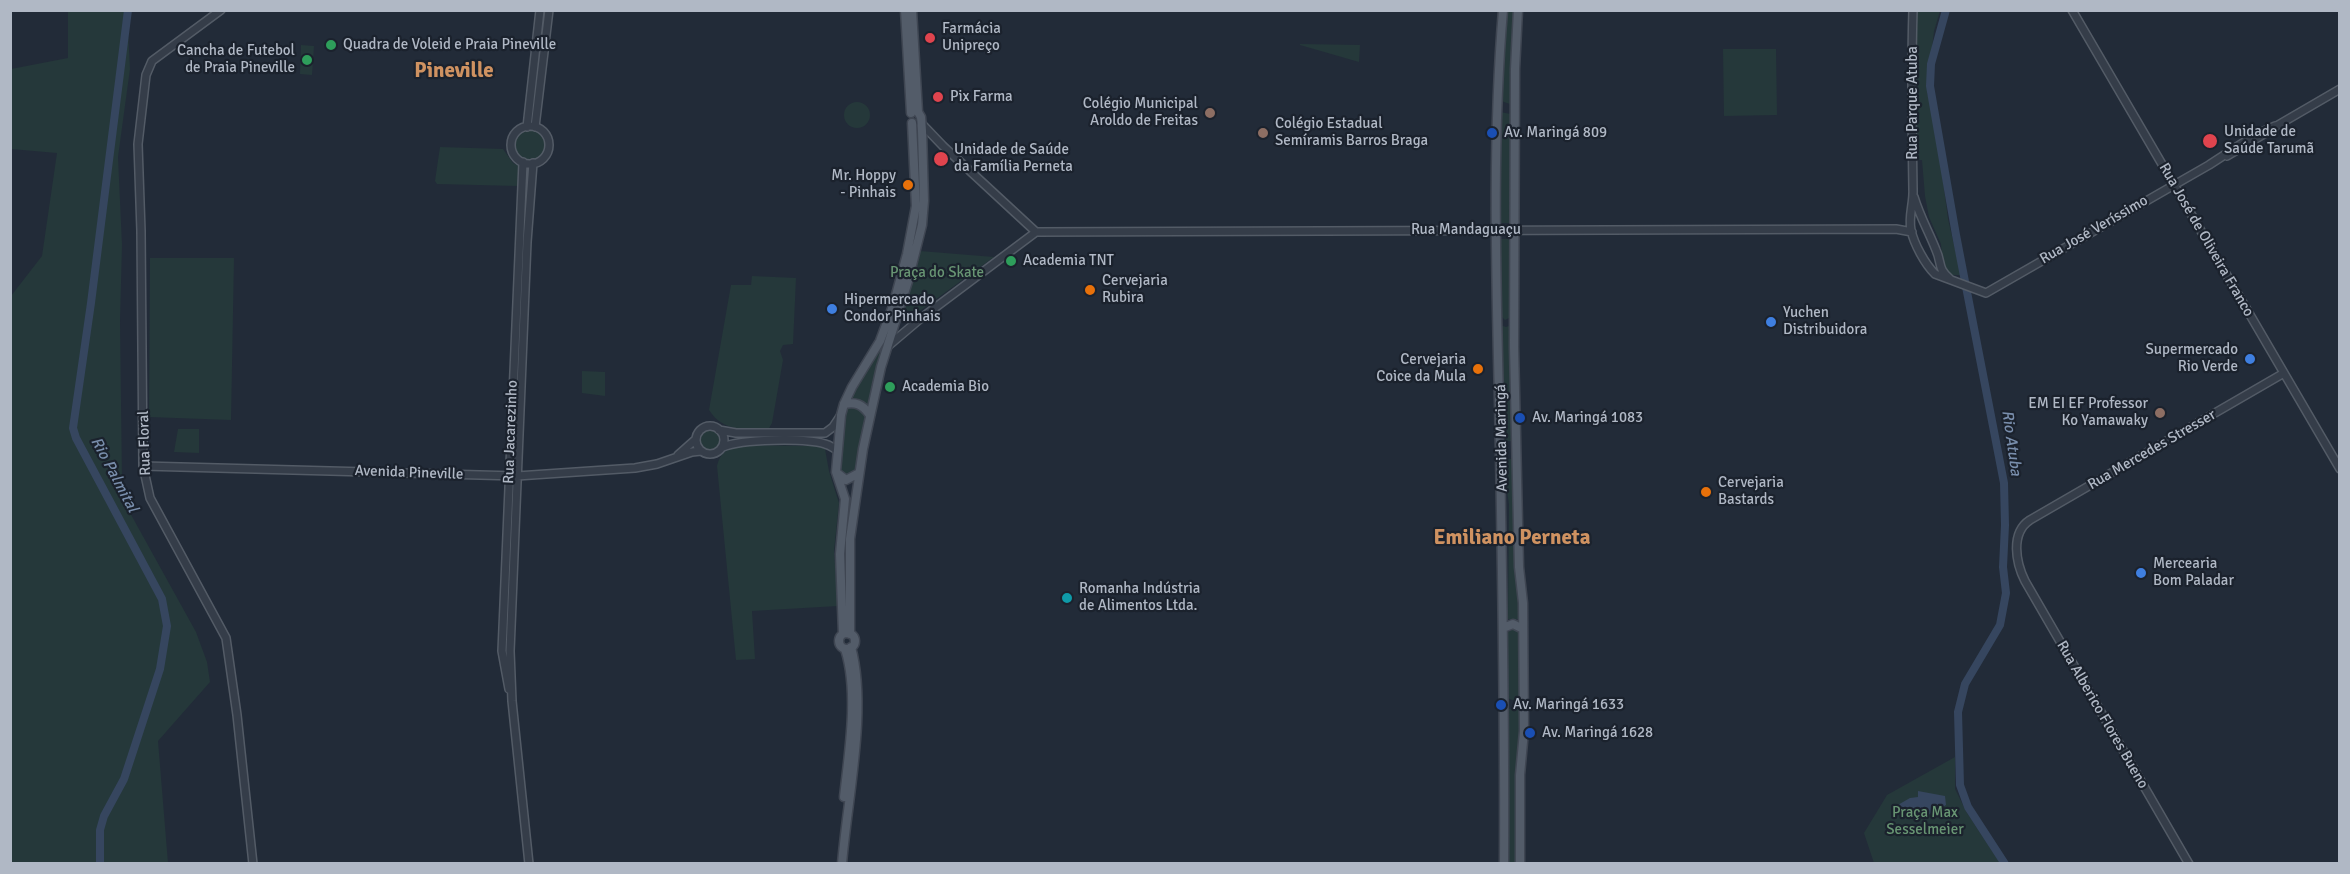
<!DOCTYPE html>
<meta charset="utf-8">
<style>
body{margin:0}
#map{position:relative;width:2350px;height:874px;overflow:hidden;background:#222b38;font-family:Signika,sans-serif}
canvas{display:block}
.frame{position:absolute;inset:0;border:12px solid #b0b8c5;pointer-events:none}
</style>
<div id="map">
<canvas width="2350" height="874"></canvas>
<div class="frame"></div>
</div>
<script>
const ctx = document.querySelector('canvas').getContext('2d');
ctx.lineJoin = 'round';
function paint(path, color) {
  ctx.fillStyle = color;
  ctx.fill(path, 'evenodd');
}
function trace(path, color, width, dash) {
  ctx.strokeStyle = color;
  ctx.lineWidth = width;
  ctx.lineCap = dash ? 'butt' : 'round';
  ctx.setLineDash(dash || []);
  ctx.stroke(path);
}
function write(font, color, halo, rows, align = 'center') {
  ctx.font = font + ' Signika,sans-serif';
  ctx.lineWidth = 4.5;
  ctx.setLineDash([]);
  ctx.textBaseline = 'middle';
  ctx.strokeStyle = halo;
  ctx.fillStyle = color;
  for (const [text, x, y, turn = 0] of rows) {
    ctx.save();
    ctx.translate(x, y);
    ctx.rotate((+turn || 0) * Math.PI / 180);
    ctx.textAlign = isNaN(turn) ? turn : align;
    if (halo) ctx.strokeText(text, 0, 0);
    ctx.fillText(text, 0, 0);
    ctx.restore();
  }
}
const green = new Path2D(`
 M68,11H127L130,69L118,157L122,245L120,321L122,481L129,511L196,632L207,662L210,682L158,741L168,863H11V296L42,256L57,153L11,149V69L68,58Z
 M1506,11H1514L1510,104L1501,101Z
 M1917,11H1940L1934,31L1927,92L1935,120L1948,219L1961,275H1949L1943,267L1941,244L1929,217L1925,196L1922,160H1915L1914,83Z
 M1300,44L1360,45L1359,62L1300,45Z
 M301,45L314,46L312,75L300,74Z
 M1723,49H1776L1777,115L1724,116Z
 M844 115a13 13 0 1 1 26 0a13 13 0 1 1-26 0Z
 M1500,112L1511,114V223H1499Z
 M512 145a17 17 0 1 1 34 0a17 17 0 1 1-34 0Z
 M918,139C919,147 918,155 919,162C931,247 886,324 869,406L859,400L849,401L884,341L908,271L920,213Z
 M440,147L503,149L513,163L519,166L518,186L437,184L435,181Z
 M1500,239H1512L1510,315L1509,318L1505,320L1501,316Z
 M920,251L994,257L910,318H905L903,315Z
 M150,258H234L231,420L149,417Z
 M752,276L796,278L793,344L783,345L780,351L783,360L772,423L768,430C745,429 723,432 709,410L731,285H751Z
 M1500,325L1506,327L1511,325L1512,441H1503Z
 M582,371L605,372V396L582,393Z
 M856,406L866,416L857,471L849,476L841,475L839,468L846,412L849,407Z
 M698 440a12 12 0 1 1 24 0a12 12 0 1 1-24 0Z
 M178,429H199V453L174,452Z
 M743,445L814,446H822L825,449L829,471L839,503L834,551L838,606L752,611L755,659L736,660L717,466C720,452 729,447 743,445Z
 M1502,459H1512L1516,567L1521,619H1508L1509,504Z
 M1511,630H1517L1521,634V697L1515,701L1507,698V633Z
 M1509,709H1521L1517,863L1509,864Z
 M1955,757V789L1967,813L2000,863H1874L1864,833L1887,795Z`);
const water = new Path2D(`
 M1918,791L1945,796L1946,805L1924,817C1916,811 1907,815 1898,812L1896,806L1910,798L1918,797Z`);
const river = new Path2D(`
 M1946,10L1931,64L1930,86L1956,235L2004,483L2005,525L2003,567L2006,593L2000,625L1965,684L1958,712L1960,785L1968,807L2005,864
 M100,864V830L104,816L124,779L160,669L167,626L162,599L76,438L73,428L91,303L128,10`);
const minor = new Path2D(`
 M221,10L152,61L146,75L138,144L141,231L143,466L150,498L226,638L237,715L253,864
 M1913,10C1911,70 1912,129 1913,189C1914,203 1908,216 1911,230C1914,244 1925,264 1935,274L1986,293L2209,165L2255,135L2275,126
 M2072,10L2340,469
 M920,122L943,146L1036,232
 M511 145a19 19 0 1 1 38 0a19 19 0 1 1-38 0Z
 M527,127L540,10
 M535,127L549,10
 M2273,128L2340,89
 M2227,156L2264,134
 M1914,197C1920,217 1929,232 1936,250C1942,263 1937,268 1950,279
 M1036,232L1896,229L1912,232
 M887,347L920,319L1036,232
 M696 440a14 14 0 1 1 28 0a14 14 0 1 1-28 0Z
 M719,430L736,433H825L833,427L841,415
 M723,447C741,439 805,438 825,444C830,445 833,448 837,450
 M678,455L696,439
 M143,466L517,476L635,468L657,464L692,452L701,451
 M509,689L502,651L523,162
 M529,864L512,701L510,651L527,242L533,163
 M2189,864L2025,581C2016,563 2010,533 2030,520L2284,373`);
const major = new Path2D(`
 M905,10L911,113
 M1503,10C1492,140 1496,271 1499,401C1502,555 1505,709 1504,864
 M1518,10L1515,69L1514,347L1519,567L1523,603L1524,731L1520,775V864
 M844,404C856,402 862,404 869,414
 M837,473L846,480L859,473
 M1503,628L1513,624L1523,629
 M839 641a8 8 0 1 1 16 0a8 8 0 1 1-16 0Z
 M843,634L840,554L845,499L836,472L841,415L844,404L852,387L880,341L893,306L907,254L916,206L912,123
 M850,634V539L863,449L881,367L908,281L922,225L924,201L922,131L921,117L918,112L912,10
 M844,797C849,752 859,692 845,649
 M842,864C847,800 868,709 851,647`);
const markers = [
 [930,38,6,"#e0444e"],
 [331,45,6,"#2e9e5b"],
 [307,60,6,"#2e9e5b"],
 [938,97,6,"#e0444e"],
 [1210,113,6,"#8d6e63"],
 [1263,133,6,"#8d6e63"],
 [1492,133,6,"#1a4fb4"],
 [2210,141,8,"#e0444e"],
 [941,159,8,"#e0444e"],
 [908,185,6,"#e8710a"],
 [1011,261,6,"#2e9e5b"],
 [1090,290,6,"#e8710a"],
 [832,309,6,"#3f7fe0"],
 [1771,322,6,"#3f7fe0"],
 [2250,359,6,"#3f7fe0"],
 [1478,369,6,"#e8710a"],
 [890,387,6,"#2e9e5b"],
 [2160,413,6,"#8d6e63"],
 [1520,418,6,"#1a4fb4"],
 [1706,492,6,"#e8710a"],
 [2141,573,6,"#3f7fe0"],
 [1067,598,6,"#0f9aa8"],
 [1501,705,6,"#1a4fb4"],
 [1530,733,6,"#1a4fb4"]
];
const poiNames = [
 ["Farmácia",942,29],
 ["Unipreço",942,46],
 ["Quadra de Voleid e Praia Pineville",343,45],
 ["Cancha de Futebol",295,51,"right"],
 ["de Praia Pineville",295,68,"right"],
 ["Pix Farma",950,97],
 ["Colégio Municipal",1198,104,"right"],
 ["Aroldo de Freitas",1198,121,"right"],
 ["Colégio Estadual",1275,124],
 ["Semíramis Barros Braga",1275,141],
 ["Unidade de",2224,132],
 ["Saúde Tarumã",2224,149],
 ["Av. Maringá 809",1504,133],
 ["Unidade de Saúde",954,150],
 ["da Família Perneta",954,167],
 ["Mr. Hoppy",896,176,"right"],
 ["- Pinhais",896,193,"right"],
 ["Academia TNT",1023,261],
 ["Cervejaria",1102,281],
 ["Rubira",1102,298],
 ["Hipermercado",844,300],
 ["Condor Pinhais",844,317],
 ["Yuchen",1783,313],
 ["Distribuidora",1783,330],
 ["Supermercado",2238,350,"right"],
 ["Rio Verde",2238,367,"right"],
 ["Cervejaria",1466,360,"right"],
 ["Coice da Mula",1466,377,"right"],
 ["Academia Bio",902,387],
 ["EM EI EF Professor",2148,404,"right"],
 ["Ko Yamawaky",2148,421,"right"],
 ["Av. Maringá 1083",1532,418],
 ["Cervejaria",1718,483],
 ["Bastards",1718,500],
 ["Mercearia",2153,564],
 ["Bom Paladar",2153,581],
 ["Romanha Indústria",1079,589],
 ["de Alimentos Ltda.",1079,606],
 ["Av. Maringá 1633",1513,705],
 ["Av. Maringá 1628",1542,733]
];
const streetNames = [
 ["Rua Parque Atuba",1913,103,-90],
 ["Rua Mandaguaçu",1466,230],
 ["Rua José Veríssimo",2094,230,-30],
 ["Rua José de Oliveira Franco",2206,240,60],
 ["Rua Jacarezinho",511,432,-88],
 ["Avenida Maringá",1502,438,-91],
 ["Rua Floral",145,443,-92],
 ["Rua Mercedes Stresser",2152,450,-30],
 ["Avenida Pineville",409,473,2],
 ["Rua Alberico Flores Bueno",2102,715,60]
];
const parkNames = [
 ["Praça do Skate",937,273],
 ["Praça Max",1925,813],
 ["Sesselmeier",1925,830]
];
const waterNames = [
 ["Rio Atuba",2011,443,82],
 ["Rio Palmital",114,475,62]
];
const districtNames = [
 ["Pineville",454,71],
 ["Emiliano Perneta",1512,538]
];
paint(green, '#25383a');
paint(water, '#36465f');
trace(river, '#36465f', 8);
trace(minor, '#535b66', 10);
trace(major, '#3f4652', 11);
trace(minor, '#353d49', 7);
trace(major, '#535c69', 8);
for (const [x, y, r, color] of markers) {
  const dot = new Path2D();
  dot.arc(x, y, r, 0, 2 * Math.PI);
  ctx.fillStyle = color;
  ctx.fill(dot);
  trace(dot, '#1b222d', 2);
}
write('15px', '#b0b8c5', '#1b222d', poiNames, 'left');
write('15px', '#b0b8c5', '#1b222d', streetNames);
write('15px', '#689573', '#1b222d', parkNames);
write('italic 16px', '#798eac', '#1b222d', waterNames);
write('bold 21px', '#cf9261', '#1b222d', districtNames);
</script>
